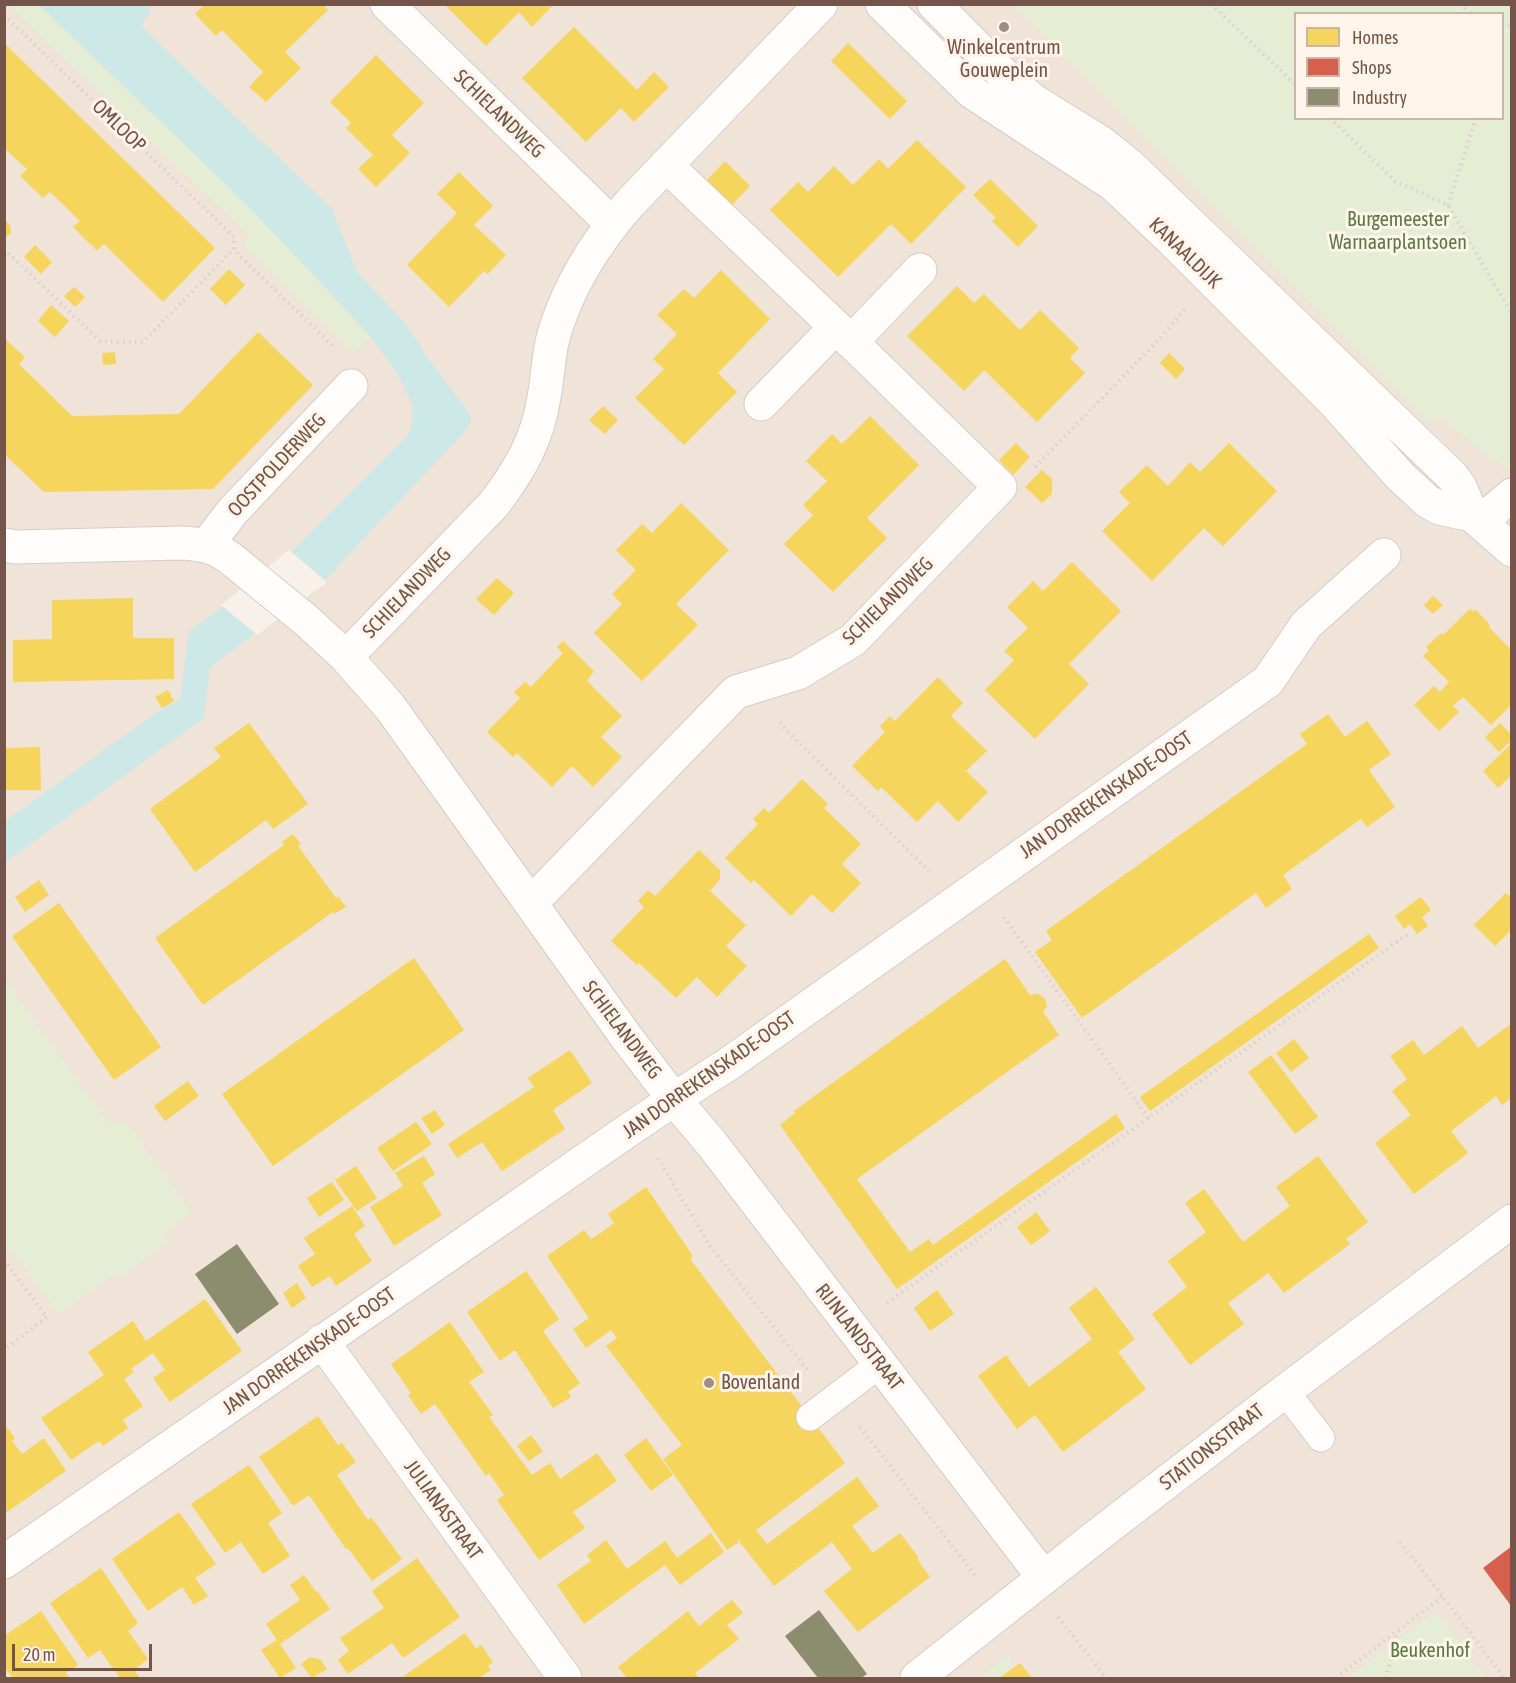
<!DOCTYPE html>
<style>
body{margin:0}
#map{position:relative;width:1516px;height:1683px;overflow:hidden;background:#f7f1ea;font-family:"Asap Condensed",sans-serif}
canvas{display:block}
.frame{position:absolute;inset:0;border:6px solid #75554a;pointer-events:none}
.legend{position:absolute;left:1294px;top:12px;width:210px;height:108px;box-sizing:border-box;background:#fff5eb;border:2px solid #c8b5ab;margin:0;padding:8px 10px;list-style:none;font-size:18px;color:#75554a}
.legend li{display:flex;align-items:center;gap:12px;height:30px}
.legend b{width:30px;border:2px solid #c8b5ab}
.scale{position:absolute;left:12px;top:1644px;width:140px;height:27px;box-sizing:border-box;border:3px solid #75554a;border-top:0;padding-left:8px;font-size:18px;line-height:21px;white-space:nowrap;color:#75554a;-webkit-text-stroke:4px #fff5eb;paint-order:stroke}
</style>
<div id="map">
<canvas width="1516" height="1683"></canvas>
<div class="frame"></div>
<ul class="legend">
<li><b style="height:16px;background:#f6d55c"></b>Homes</li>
<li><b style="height:16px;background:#d6604d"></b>Shops</li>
<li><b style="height:16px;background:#8c8c6e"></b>Industry</li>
</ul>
<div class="scale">20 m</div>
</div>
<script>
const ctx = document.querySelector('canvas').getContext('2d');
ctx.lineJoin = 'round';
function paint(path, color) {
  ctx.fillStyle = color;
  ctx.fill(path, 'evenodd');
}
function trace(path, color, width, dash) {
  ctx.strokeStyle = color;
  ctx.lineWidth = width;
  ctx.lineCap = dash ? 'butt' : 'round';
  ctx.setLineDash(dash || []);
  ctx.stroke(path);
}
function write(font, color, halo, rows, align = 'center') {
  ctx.font = font + ' "Asap Condensed",sans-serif';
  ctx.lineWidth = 6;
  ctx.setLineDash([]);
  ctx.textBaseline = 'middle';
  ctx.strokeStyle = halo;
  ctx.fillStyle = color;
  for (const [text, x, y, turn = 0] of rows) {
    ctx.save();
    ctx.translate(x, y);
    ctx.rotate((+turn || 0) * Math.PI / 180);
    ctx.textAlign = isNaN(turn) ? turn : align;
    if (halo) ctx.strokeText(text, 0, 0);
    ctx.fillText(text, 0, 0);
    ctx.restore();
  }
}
const residential = new Path2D(`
 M5,5H1511V1678H5ZM1296,14H1502V118H1296Z`);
const green = new Path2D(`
 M8,5H39L270,227L370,337L354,353L245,247L248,235Z
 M1014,5H1511V466L1507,468L1489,457L1439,415L1430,424ZM1296,14H1502V118H1296Z
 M5,980L107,1121L117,1123L127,1122L192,1213L163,1234L168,1242L119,1278L115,1273L59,1315L10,1249L5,1252Z
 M1436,1611L1486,1678H1347Z
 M1009,1655L1012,1676L1008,1678H978Z`);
const water = new Path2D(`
 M39,5H150C150,17 143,19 142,27L332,209L357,272L400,318L422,347L421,349L470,414L471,420L468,428L325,580L210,667L204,718L5,862L4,822L162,709L180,699L189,631L223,607L291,552L408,435C414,423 415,413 410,400C392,354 353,318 320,282C231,185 133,96 39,5Z`);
const pier = new Path2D(`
 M289,550L327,582L257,635L221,605Z`);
const homes = new Path2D(`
 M205,4H323L328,10L285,52L301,68L266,102L249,87L263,72L222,30L216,36L195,14Z
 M444,4H554L532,27L519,12L486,46Z
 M574,27L637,90L654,72L669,87L634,122L621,108L586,142L522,78Z
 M4,43L215,248L163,302L104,244L97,250L87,241L73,227L80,221L50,192L43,198L20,176L27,169L4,148Z
 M848,43L907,101L890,119L831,61Z
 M376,55L424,103L392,135L410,153L376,187L358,169L373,155L346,128L351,123L330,102Z
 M917,140L966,187L911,244L891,224L838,277L770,210L798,182L808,192L834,166L853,185L879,159L888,169Z
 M725,161L750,186L732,205L707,180Z
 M459,172L493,206L474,225L506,255L488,274L484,271L449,307L407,265L457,213L437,194Z
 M990,179L1038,226L1018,247L992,221L996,218L973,195Z
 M4,219L10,225L11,233L4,239Z
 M35,245L52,262L41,274L24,257Z
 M229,269L245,285L226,305L210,289Z
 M721,270L770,319L718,373L737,392L684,445L635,398L664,369L653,359L677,334L657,315L684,289L694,298Z
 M957,286L974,303L984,294L1020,330L1040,310L1079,348L1070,358L1085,373L1037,422L984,370L964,391L907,336Z
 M74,287L85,297L75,307L64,296Z
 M51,305L69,321L55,337L38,321Z
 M258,332L313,385L213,489L44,492L4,454V338L25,357L19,364L72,416L179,414Z
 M115,352L116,364L103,365L102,353Z
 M1169,353L1185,369L1176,379L1160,363Z
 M603,406L618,420L605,434L589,420Z
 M870,416L919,465L867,518L887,538L833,592L784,544L813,515L803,505L827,481L806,461L832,434L842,444Z
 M1016,443L1030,457L1013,475L999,460Z
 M1229,443L1277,491L1223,546L1204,528L1152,581L1102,531L1130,503L1119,492L1147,465L1168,486L1190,462L1200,472Z
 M1042,470L1052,479V494L1042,503L1025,487Z
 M681,503L729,550L676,604L698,625L642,681L594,633L622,604L612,594L636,570L616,550L642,524L652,533Z
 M1072,562L1121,611L1069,664L1089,684L1035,739L985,690L1014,660L1004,651L1028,628L1007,607L1033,581L1043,591Z
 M497,578L514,593L494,615L476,599Z
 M1433,596L1443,605L1433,614L1424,605Z
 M133,598V638H174V679L13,682V640L52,639V600Z
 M1470,609L1473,612L1475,609L1490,625L1489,627L1512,651V704L1491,725L1463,697L1453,706L1459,712L1439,731L1414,705L1434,686L1440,692L1449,682L1423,656L1429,650L1426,647L1441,633L1443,635Z
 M563,641L594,671L587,681L622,716L601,737L622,757L593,787L572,766L552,787L517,753L513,757L487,732L520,698L514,692L525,682L531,687L563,653L557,647Z
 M938,677L963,703L951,716L987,751L966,771L988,792L958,822L938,801L917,822L881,787L878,791L852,766L885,732L880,726L890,716L895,721Z
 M168,690L174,701L162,708L155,697Z
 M1328,714L1345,737L1367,721L1391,754L1369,770L1395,807L1367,827L1361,819L1283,875L1292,889L1266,908L1256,893L1082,1018L1035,952L1052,940L1046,931L1307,744L1300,734Z
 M249,723L308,804L273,829L266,820L195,872L150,809L221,757L214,748Z
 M1500,723L1512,735V740L1499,752L1485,737Z
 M1512,743V775L1498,788L1483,771Z
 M40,747L41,790H4V748Z
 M802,779L828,804L824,808L861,844L842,864L861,883L832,913L812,894L791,916L754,880L751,883L725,858L758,824L753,819L764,808L769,813Z
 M293,834L301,844L298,846L336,898L338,896L346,907L334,914L333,912L203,1005L155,938L284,845L282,842Z
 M699,850L720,870V879L710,891L746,925L726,946L747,966L717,997L697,977L676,998L639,963L637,965L611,941L644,907L638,901L648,890L655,896Z
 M39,880L49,895L25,912L15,897Z
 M1506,893L1512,898V929L1495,946L1474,925Z
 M1421,897L1431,910L1422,917L1428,926L1417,934L1410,924L1404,929L1395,916Z
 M59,903L161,1047L114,1080L12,936Z
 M1369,934L1379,948L1150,1111L1140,1097Z
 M414,958L464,1030L273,1166L222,1094Z
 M1005,959L1030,995L1034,994H1039L1045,999L1047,1006L1043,1012L1059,1035L857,1179L910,1252L929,1239L933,1245L1116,1114L1125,1128L897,1289L780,1125L795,1113L794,1111L820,1092Z
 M1512,1023V1098L1502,1105L1496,1096L1451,1131L1468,1153L1414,1194L1375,1143L1411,1115L1392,1091L1407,1079L1390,1056L1413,1040L1424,1055L1462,1026L1478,1048Z
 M1294,1039L1309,1058L1291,1072L1276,1053Z
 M570,1050L592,1083L553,1110L565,1129L502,1171L482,1142L457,1158L448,1144L534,1087L528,1078Z
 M1271,1055L1318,1117L1295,1134L1248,1072Z
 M188,1081L199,1096L165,1121L154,1106Z
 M435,1110L445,1125L432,1134L421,1118Z
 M416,1122L432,1144L393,1171L377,1148Z
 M424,1156L435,1174L422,1183L442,1215L394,1246L370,1207L403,1186L395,1173Z
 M1318,1156L1368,1222L1346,1239L1350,1244L1284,1293L1268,1273L1228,1303L1244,1324L1190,1365L1152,1314L1187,1287L1168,1261L1206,1232L1185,1203L1204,1189L1243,1242L1290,1206L1276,1187Z
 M356,1166L377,1198L357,1211L335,1180Z
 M332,1182L344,1200L319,1217L307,1198Z
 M646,1187L693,1256L690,1259L845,1463L756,1530L767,1544L857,1477L879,1506L852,1526L873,1553L900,1533L919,1558L917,1559L930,1577L858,1632L824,1591L852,1569L832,1542L774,1586L739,1541L741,1540H737L739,1542L727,1550L663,1459L682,1445L606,1346L617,1338L611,1330L586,1348L573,1329L589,1318L547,1256L584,1230L591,1239L602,1232L614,1223L608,1214Z
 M352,1206L365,1226L354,1234L372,1261L336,1286L330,1276L312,1287L298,1266L315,1254L304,1238Z
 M1036,1212L1050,1231L1031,1245L1017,1227Z
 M526,1271L559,1319L543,1331L580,1383L568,1392L571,1397L553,1408L515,1350L500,1361L467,1312Z
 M297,1283L306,1298L292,1308L283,1293Z
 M1096,1287L1135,1339L1118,1352L1146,1389L1063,1452L1035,1415L1017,1429L978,1376L1006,1355L1029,1387L1061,1363L1092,1339L1069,1308Z
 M937,1290L954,1314L930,1331L914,1308Z
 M205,1299L242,1351L170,1402L153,1378L165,1370L153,1353L131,1369L134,1372L124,1379L143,1406L123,1420L128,1428L103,1446L99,1441L71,1460L41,1418L104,1375L88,1352L133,1321L146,1341Z
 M450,1322L484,1372L469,1382L493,1415L489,1417L532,1475L550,1463L560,1479L597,1453L617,1481L573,1512L585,1528L539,1560L497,1500L504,1495L489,1473L486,1476L435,1404L421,1414L408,1395L411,1393L391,1364Z
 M318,1416L338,1445L342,1443L356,1462L337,1475L368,1520L371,1517L402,1559L372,1581L348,1548L346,1549L309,1495L293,1506L259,1457Z
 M4,1423L15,1438L12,1441L22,1454L44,1438L66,1471L4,1514Z
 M531,1435L543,1451L529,1461L517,1446Z
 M646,1438L673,1475L651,1491L624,1455Z
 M249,1465L282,1513L268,1523L290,1556L263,1574L241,1542L225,1553L191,1504Z
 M179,1512L216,1564L195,1578L208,1596L194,1605L182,1587L148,1611L112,1559Z
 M711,1533L724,1552L680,1585L665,1565L584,1624L557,1585L591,1561L587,1555L606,1540L627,1569L665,1541L677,1558Z
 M417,1558L460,1617L403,1658L392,1643L348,1674L338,1660L349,1651L340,1638L384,1608L372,1591Z
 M101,1568L138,1623L128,1631L148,1659L134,1670L140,1678H120L100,1650L88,1658L50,1603Z
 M304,1575L316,1592L317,1591L330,1609L280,1644L296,1668L280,1678L261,1650L277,1640L266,1624L300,1600L290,1585Z
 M732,1600L743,1613L727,1625L739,1639L695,1673L699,1678H627L618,1667L688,1611L699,1626Z
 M41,1611L78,1665L66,1673L70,1678H13L4,1667V1636Z
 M465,1633L476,1649L481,1645L493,1662L488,1666L491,1670L479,1678H401Z
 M310,1657L321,1660L327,1669L312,1678L301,1664Z
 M1020,1663L1032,1678H999Z`);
const shops = new Path2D(`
 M1512,1546V1607L1483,1568Z`);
const industry = new Path2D(`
 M237,1244L279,1304L237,1334L195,1274Z
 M819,1610L867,1674L861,1678H818L785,1636Z`);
const path = new Path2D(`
 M1211,4L1296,85
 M1460,4L1471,14
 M4,15L234,237V249L240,256L335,348
 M1502,28L1512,25
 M1330,118L1395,181L1448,205L1512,314
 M1448,205L1476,118
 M4,249L100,341L143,342L234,249
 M1035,467L1156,343L1185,309
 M780,722L788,732L929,871
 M1004,917L1149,1119
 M658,1158L710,1246L809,1372
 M4,1260L47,1317L4,1350
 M887,1303L1408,934
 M860,1427L977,1578
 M1400,1542L1438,1590L1504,1678
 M1058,1617L1106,1678
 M1336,1678L1443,1596
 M1386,1678L1398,1632`);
const service = new Path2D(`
 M1285,1391L1321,1438
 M810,1417L880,1364`);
const minor = new Path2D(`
 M387,4L612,224
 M821,4L630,203C596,242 567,287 553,338C548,357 548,378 544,397C538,439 519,471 494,504L346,657L390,707L627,1038L673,1098L712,1144L1044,1578
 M851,342L920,270
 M761,404L836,327
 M1480,522L1512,495
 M4,545L16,547L182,543C201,544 215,547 230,558L307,621L346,657
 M206,546L232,512L351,386
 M531,903L736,692L798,673L853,640L1000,487L836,327L666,165
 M322,1341L565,1678
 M4,1562C175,1444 345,1325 516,1208C586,1160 655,1110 727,1065L1268,681L1306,625L1384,555
 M917,1678L1098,1535L1285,1391L1512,1221`);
const secondary = new Path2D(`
 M882,4L972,92L1114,185L1174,242L1335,403L1399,475L1427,501L1439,508L1472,515L1512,550
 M934,4L1008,79L1034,101L1100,142L1129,165L1452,476L1460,487L1472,515`);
const markers = [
 [1004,27,6,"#a28c82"],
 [709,1383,6,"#a28c82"]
];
const poiNames = [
 ["Winkelcentrum",1004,48],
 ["Gouweplein",1004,71],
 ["Bovenland",721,1383,"left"]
];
const streetNames = [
 ["SCHIELANDWEG",499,114,44],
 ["OMLOOP",119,126,44],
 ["KANAALDIJK",1185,253,44],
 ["OOSTPOLDERWEG",277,465,-47],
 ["SCHIELANDWEG",407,593,-46],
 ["SCHIELANDWEG",888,601,-44],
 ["JAN DORREKENSKADE-OOST",1106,795,-35],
 ["SCHIELANDWEG",622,1030,53],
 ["JAN DORREKENSKADE-OOST",709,1075,-35],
 ["RIJNLANDSTRAAT",859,1337,52],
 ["JAN DORREKENSKADE-OOST",309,1351,-35],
 ["STATIONSSTRAAT",1212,1447,-38],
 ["JULIANASTRAAT",443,1510,54]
];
const parkNames = [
 ["Burgemeester",1398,220],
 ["Warnaarplantsoen",1398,243],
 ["Beukenhof",1430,1651]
];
paint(residential, '#f0e3d7');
paint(green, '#e5edd5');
paint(water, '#cce8e7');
paint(pier, '#f7f1ea');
paint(homes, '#f6d55c');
paint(shops, '#d6604d');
paint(industry, '#8c8c6e');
trace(service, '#d6ccc7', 29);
trace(minor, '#d6ccc7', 35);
trace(secondary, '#d6ccc6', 35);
trace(path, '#dad0ce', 4, [1.5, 4.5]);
trace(service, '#fefdfc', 27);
trace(minor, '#fefdfc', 33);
trace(secondary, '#fefdfc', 33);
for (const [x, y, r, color] of markers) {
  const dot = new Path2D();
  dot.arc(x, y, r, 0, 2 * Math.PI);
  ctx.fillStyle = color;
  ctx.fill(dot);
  trace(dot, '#fff5eb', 2);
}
write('20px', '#75554a', '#fff5eb', poiNames);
write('20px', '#75554a', '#fff5eb', streetNames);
write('20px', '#587b42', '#fff5eb', parkNames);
</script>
